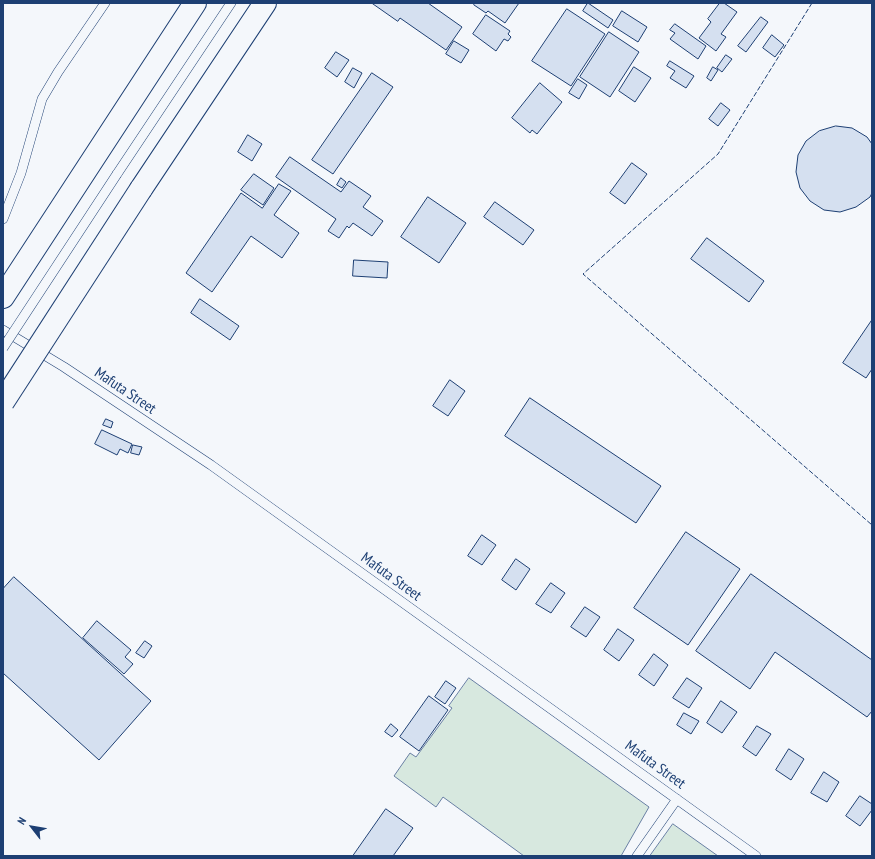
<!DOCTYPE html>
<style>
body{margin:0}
#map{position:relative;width:875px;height:859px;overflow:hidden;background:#f4f7fb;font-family:"PT Sans Narrow",sans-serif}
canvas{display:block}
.frame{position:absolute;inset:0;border:4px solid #1d3f73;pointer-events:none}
.north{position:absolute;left:12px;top:807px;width:40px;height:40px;-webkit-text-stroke:3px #f4f7fb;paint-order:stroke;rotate:301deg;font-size:11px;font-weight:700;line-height:16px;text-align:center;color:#1d3f73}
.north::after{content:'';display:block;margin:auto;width:14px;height:18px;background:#1d3f73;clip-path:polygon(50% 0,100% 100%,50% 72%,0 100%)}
</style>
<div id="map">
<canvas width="875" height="859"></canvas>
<div class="frame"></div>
<div class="north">N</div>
</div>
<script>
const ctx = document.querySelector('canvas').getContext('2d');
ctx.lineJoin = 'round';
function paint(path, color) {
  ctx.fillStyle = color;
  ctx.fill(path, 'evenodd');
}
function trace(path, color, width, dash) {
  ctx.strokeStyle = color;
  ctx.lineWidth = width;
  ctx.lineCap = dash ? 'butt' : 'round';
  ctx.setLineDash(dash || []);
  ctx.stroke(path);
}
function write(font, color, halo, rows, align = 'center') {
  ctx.font = font + ' "PT Sans Narrow",sans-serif';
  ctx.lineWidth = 3;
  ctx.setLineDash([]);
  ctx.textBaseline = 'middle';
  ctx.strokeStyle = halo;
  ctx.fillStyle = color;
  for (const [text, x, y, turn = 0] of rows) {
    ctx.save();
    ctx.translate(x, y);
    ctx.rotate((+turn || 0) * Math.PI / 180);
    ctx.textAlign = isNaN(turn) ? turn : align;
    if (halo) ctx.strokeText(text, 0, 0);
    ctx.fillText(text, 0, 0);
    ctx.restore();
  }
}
const green = new Path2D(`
 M469,678L649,807L621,856H524L443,797L436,807L394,776L410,753L416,757L452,708L449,706Z
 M673,824L718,856H650Z`);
const building = new Path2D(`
 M372,3H428L462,27L446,50L400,18L398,21Z
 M475,3H519L505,23L488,11L486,13L474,5Z
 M588,3L613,20L608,28L583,11Z
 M720,3H724L737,12L721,34L726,37L716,51L699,38L711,22L708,19Z
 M567,9L605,34L571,86L532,61Z
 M622,11L647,27L638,42L613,26Z
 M486,15L510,31L508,34L511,37L508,41L504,39L496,51L473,34Z
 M761,17L768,22L746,52L738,46Z
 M675,24L706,46L698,59L670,39L675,33L670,30Z
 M609,32L639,52L610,97L580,77Z
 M772,35L784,45L775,57L763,48Z
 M454,41L469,50L461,63L446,54Z
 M336,52L349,60L337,77L325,68Z
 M726,55L732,59L722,72L717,68Z
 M670,61L694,76L686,88L670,78L675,71L667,66Z
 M634,67L651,78L635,102L619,91Z
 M713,67L718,70L711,81L707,78Z
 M353,68L362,73L354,88L345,82Z
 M372,73L393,87L333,174L312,160Z
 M578,79L587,85L579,99L569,93Z
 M540,83L562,102L537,134L532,130L530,133L512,118Z
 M721,103L730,110L718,126L709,119Z
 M836,126L852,128L867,137L872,144V193L870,197L856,207L840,212L824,210L810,201L800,188L796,172L798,155L806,141L819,131Z
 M248,135L262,144L252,161L238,152Z
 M290,157L341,192L349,181L371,196L363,207L383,221L372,236L353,223L349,228L347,226L339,238L328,231L336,219L276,177Z
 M632,163L647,174L625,204L610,193Z
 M254,174L274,188L263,205L241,190Z
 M341,178L346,182L342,188L337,185Z
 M279,184L291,191L274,215L299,233L282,258L251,236L212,292L186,273L241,193L262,208Z
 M428,197L466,223L439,263L401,237Z
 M495,202L534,230L523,245L484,217Z
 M707,238L764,281L749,302L691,259Z
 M354,260L388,262L387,278L353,276Z
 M200,299L239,326L230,340L191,313Z
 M872,320V369L866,378L843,363Z
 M450,380L465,391L448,416L433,406Z
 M530,398L661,486L636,523L505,436Z
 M106,419L113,422L111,428L103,425Z
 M102,430L132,444L128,453L120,449L117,455L95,444Z
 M133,445L142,447L139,455L131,453Z
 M686,532L740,569L688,645L634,608Z
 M482,535L496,545L482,565L468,556Z
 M516,559L530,569L516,590L502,580Z
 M751,574L872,660V711L867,717L775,652L750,689L696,651Z
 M14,577L151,701L99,760L3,673V589Z
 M551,583L565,593L551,613L536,604Z
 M585,607L600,617L586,637L571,627Z
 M97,621L131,650L125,657L133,664L124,674L83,638Z
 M618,629L634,640L619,661L604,650Z
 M145,641L152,646L144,658L136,653Z
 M654,654L668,665L654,686L639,675Z
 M687,678L702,688L689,708L673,698Z
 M446,681L456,688L445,704L435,697Z
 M429,696L448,710L419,751L400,737Z
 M721,701L737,712L722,733L707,723Z
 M684,713L699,721L691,734L677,725Z
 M391,724L398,730L392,737L385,732Z
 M757,726L771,734L756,756L743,747Z
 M789,749L804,759L791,780L776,770Z
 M824,772L839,782L827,802L811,793Z
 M860,796L872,804V810L860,826L846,816Z
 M386,809L413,828L393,856H353Z`);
const service = new Path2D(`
 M117,174L231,3
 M3,219L21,173L42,99L58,72L105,3
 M3,330L64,367L211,465L756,856
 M637,856L677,799`);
const trunk = new Path2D(`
 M141,189L265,3
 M3,297L195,3`);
const serviceBridge = new Path2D(`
 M3,348L117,174`);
const trunkBridge = new Path2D(`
 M3,402L141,189`);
const fence = new Path2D(`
 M812,3L718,154L583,274L872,525`);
const streetNames = [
 ["Mafuta Street",125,391,34],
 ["Mafuta Street",391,577,36],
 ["Mafuta Street",655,765,36]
];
paint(green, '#d7e8df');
trace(green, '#687fa3', 1);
paint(building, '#d5e0f0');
trace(building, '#1d3f73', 1);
trace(service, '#1d3f73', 10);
trace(trunk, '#1d3f73', 24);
trace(service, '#f4f7fb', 9);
trace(trunk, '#f4f7fb', 22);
trace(serviceBridge, '#1d3f73', 10, []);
trace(trunkBridge, '#1d3f73', 24, []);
trace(serviceBridge, '#f4f7fb', 9);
trace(trunkBridge, '#f4f7fb', 22);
trace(fence, '#1d3f73', 1, [5, 2]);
write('15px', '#1d3f73', '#f4f7fb', streetNames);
</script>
